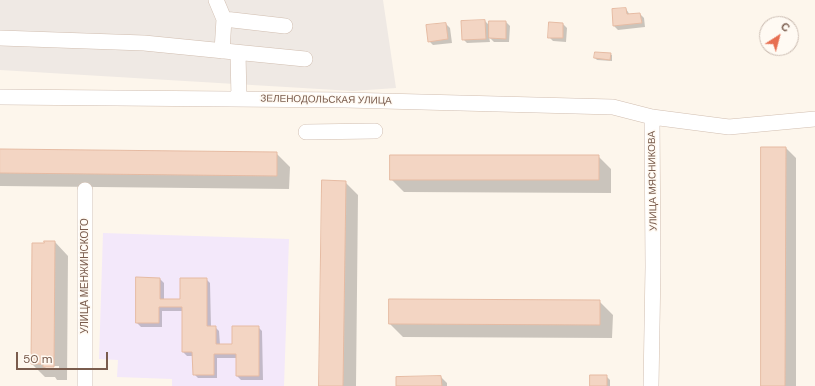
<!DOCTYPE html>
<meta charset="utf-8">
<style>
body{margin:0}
#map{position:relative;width:815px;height:386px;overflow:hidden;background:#fdf6ec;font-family:"DM Sans",sans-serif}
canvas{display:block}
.north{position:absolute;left:759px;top:16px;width:40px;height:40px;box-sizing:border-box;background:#fffaf3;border:1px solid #cabbb1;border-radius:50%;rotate:36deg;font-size:11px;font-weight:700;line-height:16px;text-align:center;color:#7a5c4d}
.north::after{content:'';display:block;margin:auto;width:14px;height:18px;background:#e76f51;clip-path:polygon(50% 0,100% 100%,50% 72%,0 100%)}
.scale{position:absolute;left:16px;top:352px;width:92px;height:18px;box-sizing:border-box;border:2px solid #7a5c4d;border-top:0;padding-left:5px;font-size:12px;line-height:14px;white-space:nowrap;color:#7a5c4d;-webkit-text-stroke:3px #fffaf3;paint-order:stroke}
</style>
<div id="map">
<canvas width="815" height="386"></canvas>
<div class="north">С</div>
<div class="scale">50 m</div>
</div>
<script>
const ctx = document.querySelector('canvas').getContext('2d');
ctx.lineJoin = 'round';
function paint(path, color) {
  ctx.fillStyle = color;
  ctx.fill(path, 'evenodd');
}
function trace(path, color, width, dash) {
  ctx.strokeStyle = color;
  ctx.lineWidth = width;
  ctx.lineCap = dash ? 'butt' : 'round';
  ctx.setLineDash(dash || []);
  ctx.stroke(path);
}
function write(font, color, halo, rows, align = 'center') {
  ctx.font = font + ' "DM Sans",sans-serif';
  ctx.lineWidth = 3;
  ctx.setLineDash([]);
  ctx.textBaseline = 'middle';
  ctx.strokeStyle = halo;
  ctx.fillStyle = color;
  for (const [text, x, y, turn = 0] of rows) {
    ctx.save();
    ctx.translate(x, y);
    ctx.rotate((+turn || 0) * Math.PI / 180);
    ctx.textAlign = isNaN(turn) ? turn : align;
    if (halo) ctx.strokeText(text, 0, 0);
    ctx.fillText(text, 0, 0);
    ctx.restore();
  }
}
const industrial = new Path2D(`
 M0,0H383L396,88L353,91L0,70Z`);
const education = new Path2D(`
 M103,233L289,239L284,386H172V379L117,377L118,360L99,359Z`);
const shadow = new Path2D(`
 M626,9L630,15L640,14L644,18L645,27L618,30L614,26Z
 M485,21L490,26L506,22L510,26L509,42H494L489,37L490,42L467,43L463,39Z
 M446,24L450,28L452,43L433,45L429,41Z
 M563,24L567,28L566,42L553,41L549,37Z
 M610,54L612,55V61L597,60L595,58Z
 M786,148L796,158V386H762Z
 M0,150L276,153L290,167L289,189L0,186Z
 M598,156L611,169V193L404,192L391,179Z
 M345,182L358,195L356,386H320Z
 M55,242L68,256L67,380H57L55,377H45L32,364ZM44,366H59V368H46Z
 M137,278L160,279L164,283V300H181L206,279L210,283L211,327H215L219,331L220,345H233L258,327L262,331L263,380H241L237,376V358H217V378H198L194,374L193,356H187L183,352V311H162V327H141L137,323Z
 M599,301L613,315L612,338L403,337L390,324Z
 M606,376L610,380V386H591Z
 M441,377L447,383V386H397Z`);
const building = new Path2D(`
 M626,8L627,14L640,13L642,23L613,26L612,9Z
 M485,20L486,39L462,40L461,21Z
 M489,21H506V39L489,38Z
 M549,22L563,23V38H548Z
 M446,23L448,39L428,42L426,25Z
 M595,52L611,53L610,60L594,58Z
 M761,147H786L785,386H761Z
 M0,149L277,152V176L0,173Z
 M390,155H599V180H390Z
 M322,180L346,181L343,386H319Z
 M44,241H55L54,367H43V364H31L32,243H44Z
 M136,277L160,278V299H180V278H207V326H216V344H232V326H259V376H236V354H214V375H193L192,352H182V307H159V323H136Z
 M389,299L600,300V325L389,324Z
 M590,375H607V386H590Z
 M441,376L442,386H396V377Z`);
const minor = new Path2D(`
 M216,0L224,19L285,26
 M0,38L144,43L305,59
 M222,51L224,19
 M238,53L239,99
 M0,97L345,100L613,107L652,117L729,127L815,119
 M306,132L375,131
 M85,386V190
 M651,386L653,267L652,117`);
const streetNames = [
 ["ЗЕЛЕНОДОЛЬСКАЯ УЛИЦА",326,100,1],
 ["УЛИЦА МЯСНИКОВА",653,181,-91],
 ["УЛИЦА МЕНЖИНСКОГО",85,276,-90]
];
paint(industrial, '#efe9e4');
paint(education, '#f3e8fa');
paint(shadow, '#0003');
paint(building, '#f3d5c3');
trace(building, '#e6bba3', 1);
trace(minor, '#d1beb0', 16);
trace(minor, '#fff', 15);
write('10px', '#7a5c4d', '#fffaf3', streetNames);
</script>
